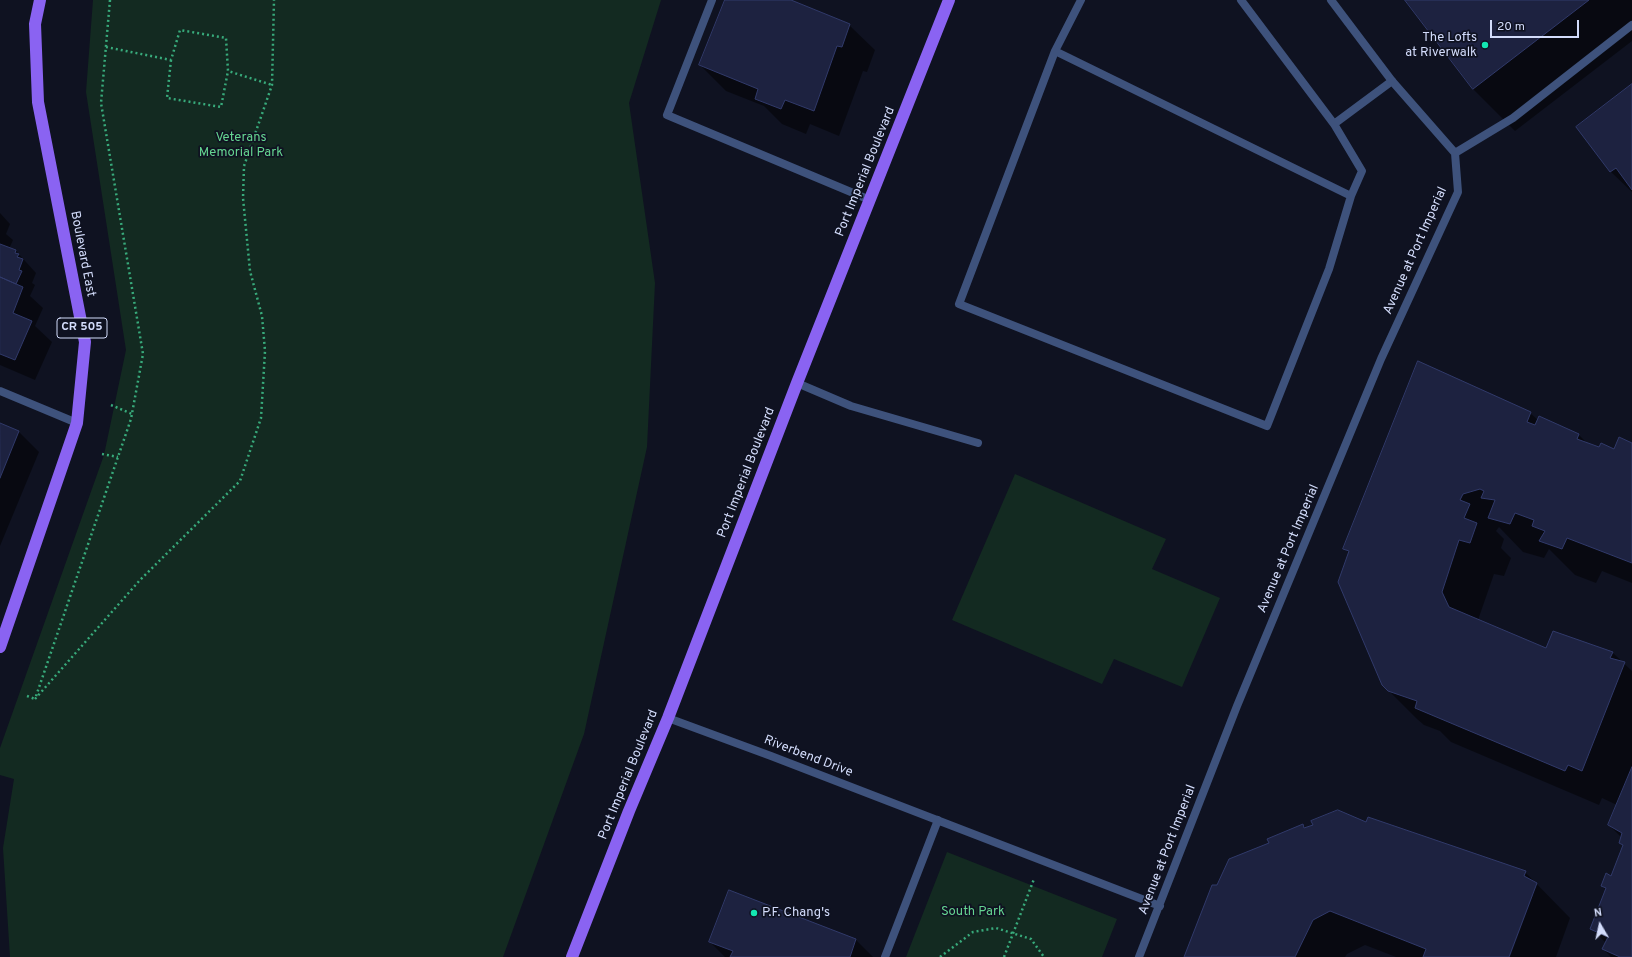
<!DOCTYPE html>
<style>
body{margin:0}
#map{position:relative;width:1632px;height:957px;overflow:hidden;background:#0f1221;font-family:Overpass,sans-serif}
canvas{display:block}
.north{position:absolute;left:1580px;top:905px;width:40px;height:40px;-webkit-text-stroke:3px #0f1221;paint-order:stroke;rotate:351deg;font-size:11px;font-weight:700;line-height:16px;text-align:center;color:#d3dcfb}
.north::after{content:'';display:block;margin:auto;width:14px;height:18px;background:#d3dcfb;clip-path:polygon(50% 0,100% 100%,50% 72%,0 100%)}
.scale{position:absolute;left:1490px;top:20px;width:89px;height:18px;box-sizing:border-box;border:2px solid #d3dcfb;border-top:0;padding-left:5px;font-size:12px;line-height:14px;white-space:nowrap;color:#d3dcfb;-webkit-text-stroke:3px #0f1221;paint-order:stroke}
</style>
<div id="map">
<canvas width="1632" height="957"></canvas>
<div class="north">N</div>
<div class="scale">20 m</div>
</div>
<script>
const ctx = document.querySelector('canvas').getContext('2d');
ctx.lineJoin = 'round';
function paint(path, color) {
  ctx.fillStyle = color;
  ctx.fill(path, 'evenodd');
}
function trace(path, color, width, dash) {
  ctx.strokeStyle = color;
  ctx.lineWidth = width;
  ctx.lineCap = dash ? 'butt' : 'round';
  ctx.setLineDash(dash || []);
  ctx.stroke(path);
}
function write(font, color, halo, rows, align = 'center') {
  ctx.font = font + ' Overpass,sans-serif';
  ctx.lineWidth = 3.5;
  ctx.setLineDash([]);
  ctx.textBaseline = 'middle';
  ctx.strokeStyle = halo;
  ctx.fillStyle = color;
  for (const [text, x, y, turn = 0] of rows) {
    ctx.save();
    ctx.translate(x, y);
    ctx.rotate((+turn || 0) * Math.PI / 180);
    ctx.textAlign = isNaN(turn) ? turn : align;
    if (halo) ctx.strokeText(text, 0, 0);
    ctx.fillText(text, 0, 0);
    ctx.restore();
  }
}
const green = new Path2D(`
 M93,0H661L629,103L655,283L647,447L584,734L503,957H10L3,848L14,779L0,775V748L104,455L126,350L86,92Z
 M1015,474L1166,539L1152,569L1220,598L1182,687L1114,659L1102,684L952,620Z
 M947,852L1117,919L1102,957H906Z`);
const shadow = new Path2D(`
 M726,0H789L849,25L875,50L867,72L863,71L839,136L810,124L806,134L782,124L764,106L726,91L700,65Z
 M1406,0H1632V41L1515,131L1473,89Z
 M1632,85V192L1611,172L1577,127Z
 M0,213L10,224L6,234L13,240L9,249L16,251L36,273L32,283L35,285L30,296L43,308L35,326L52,342L35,380L0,365Z
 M1530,413L1538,420L1539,418L1579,435L1589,445L1600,449L1615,450L1632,444V583L1602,571L1596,583L1575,575L1549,549L1544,558L1523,552L1499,527L1496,531L1504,539L1501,548L1511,558L1504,576L1494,574L1478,620L1547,649L1553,632L1613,653L1632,671V957H1611L1603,949L1606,943L1591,928L1607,891L1602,886L1611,877L1624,846L1620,843L1622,838L1609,825L1617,805L1602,798L1599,805L1451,742L1440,731L1424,725L1417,719L1383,685L1349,553L1345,549Z
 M0,425L19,432L39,452L0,546Z
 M1367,824L1525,872L1570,918L1556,957H1510L1533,895H1531L1508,957H1396L1365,945L1347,954L1345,957H1185L1217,887L1270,844L1303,825L1306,828Z
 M729,891L856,940L873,957H725L710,942Z`);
const building = new Path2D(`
 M725,0H791L850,24L842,47L837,46L814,111L785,100L781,109L755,99L758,89L699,65Z
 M1405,0H1589L1473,89Z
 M1632,84V190L1616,168L1610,172L1576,127Z
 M0,244L16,250L15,253L19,254L17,257L23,259L19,270L22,271L16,284L0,277Z
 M0,277L23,287L13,313L32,321L15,360L0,354Z
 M1418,361L1531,412L1527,422L1535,425L1539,416L1579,434L1577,439L1599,447L1601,443L1614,449L1619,437L1632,443V563L1567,538L1562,549L1539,541L1545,531L1532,526L1534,520L1515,513L1510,524L1488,518L1495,500L1481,498L1484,491L1480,489L1463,494L1460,500L1470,504L1464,518L1477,523L1470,543L1459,540L1442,592L1449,607L1546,648L1553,631L1613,652L1610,658L1625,662L1582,771L1568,765L1565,771L1415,708L1417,701L1388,691L1382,685L1338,582L1349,551L1343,549Z
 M0,423L19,431L0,478Z
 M1632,767V957H1620L1602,949L1608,937L1590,929L1606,888L1601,886L1606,873L1611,876L1623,845L1619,843L1622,833L1608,825Z
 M1338,810L1366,822L1368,817L1526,871L1524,876L1537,883L1509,957H1423L1426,949L1330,911L1313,920L1295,957H1184L1212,885H1217L1229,859L1269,843L1267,839L1303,824L1304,828L1313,825L1311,821Z
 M729,890L856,939L850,957H730L733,951L709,942Z`);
const path = new Path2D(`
 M110,0L101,103L143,354L131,419L35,699L140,580L240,481L261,418L265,351L262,316L250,271L243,198L244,166L272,85L274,0
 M106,47L171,60L180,30L226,38L228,71L272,85
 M171,60L167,98L221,107L228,71
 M111,405L132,414
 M102,454L118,457
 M27,696L35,699
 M940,957L973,932L996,928L1031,939L1044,957
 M1004,957L1034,879`);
const lane = new Path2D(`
 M712,0L667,115L870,200
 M1081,0L1055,51L1351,196L1362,171L1334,124L1241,0
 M1055,51L959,304L1267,426L1329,269L1351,196
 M1334,124L1392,81
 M797,383L851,406L978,443`);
const street = new Path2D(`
 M1331,0L1392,81L1455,153
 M0,391L77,423
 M668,718L771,756L1160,906
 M885,957L938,820
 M1139,957L1237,706L1381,359L1458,192L1455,153L1513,118L1632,25`);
const primary = new Path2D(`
 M0,647L77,423L85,342L38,102L35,24L40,0
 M572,957L629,811L668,718L797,383L949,0`);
const markers = [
 [1485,45,4,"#13e8b2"],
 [754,913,4,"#13e8b2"]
];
const shields = [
 [82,328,50]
];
const shieldNames = [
 ["CR 505",82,328]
];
const poiNames = [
 ["The Lofts",1477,38],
 ["at Riverwalk",1477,53],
 ["P.F. Chang's",762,913,"left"]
];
const parkNames = [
 ["Veterans",241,138],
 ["Memorial Park",241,153],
 ["South Park",973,912]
];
const streetNames = [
 ["Port Imperial Boulevard",866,172,-68],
 ["Avenue at Port Imperial",1416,251,-66],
 ["Boulevard East",82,254,79],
 ["Port Imperial Boulevard",747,473,-69],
 ["Avenue at Port Imperial",1289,549,-67],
 ["Riverbend Drive",808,757,21],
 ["Port Imperial Boulevard",629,775,-68],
 ["Avenue at Port Imperial",1168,850,-69]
];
paint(green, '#132a21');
paint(shadow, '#0007');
paint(building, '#1d2240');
trace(building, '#313a6a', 1);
trace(path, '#38aa7b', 2.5, [2, 3]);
trace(lane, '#3e527c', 8);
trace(street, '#3e527c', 8);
trace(primary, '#8a63f2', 12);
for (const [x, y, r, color] of markers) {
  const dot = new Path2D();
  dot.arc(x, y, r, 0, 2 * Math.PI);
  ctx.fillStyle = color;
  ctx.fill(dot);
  trace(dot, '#0f1221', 1.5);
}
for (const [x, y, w] of shields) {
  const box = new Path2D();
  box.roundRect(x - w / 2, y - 10, w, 20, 3);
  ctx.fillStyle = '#0f1221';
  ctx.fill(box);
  trace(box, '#d3dcfb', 1);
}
write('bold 12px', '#d3dcfb', null, shieldNames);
write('13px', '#d3dcfb', '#0f1221', poiNames, 'right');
write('13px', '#65d591', '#0f1221', parkNames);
write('13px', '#d3dcfb', '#0f1221', streetNames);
</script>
